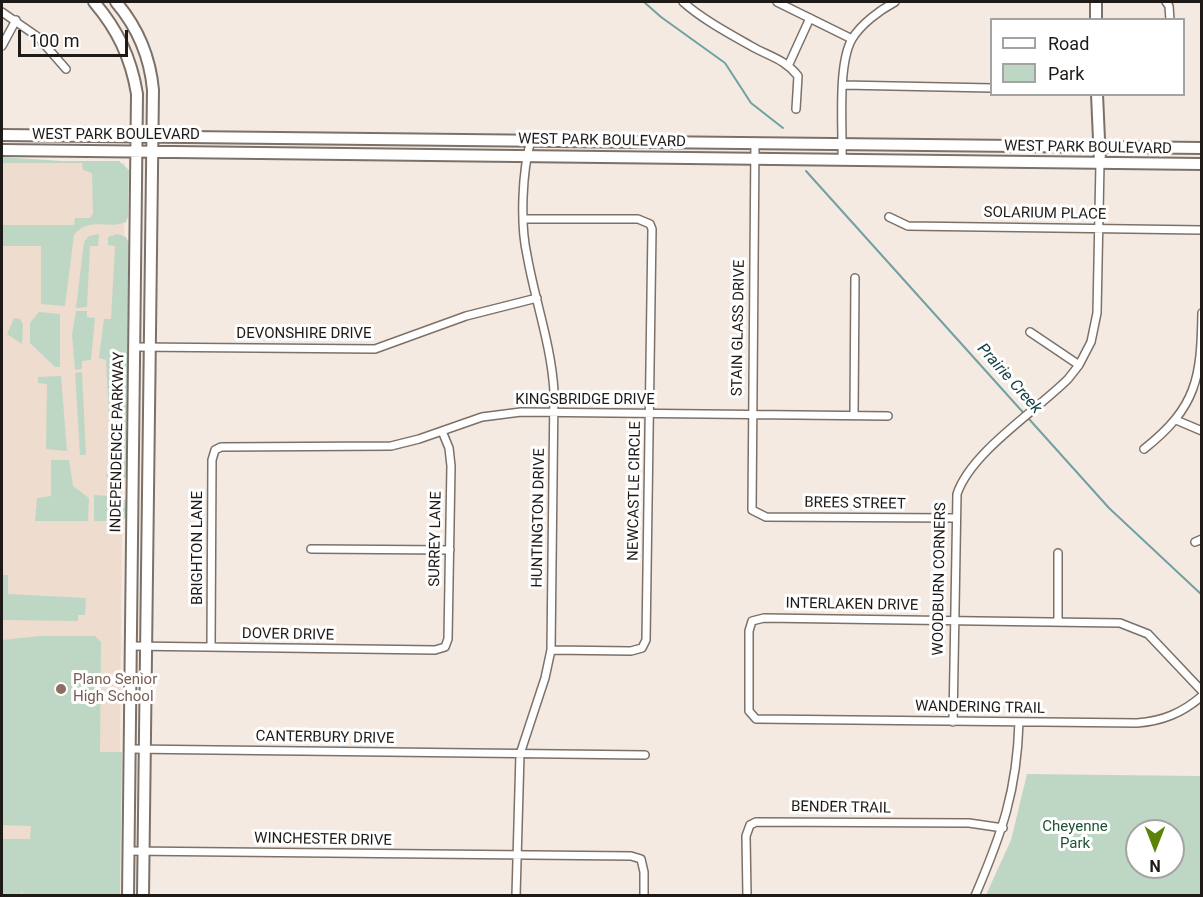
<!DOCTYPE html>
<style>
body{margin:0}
#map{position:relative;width:1203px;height:897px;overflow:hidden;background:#f5eae1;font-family:Roboto,sans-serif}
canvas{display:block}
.frame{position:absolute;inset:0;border:3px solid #1e1a17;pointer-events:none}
.legend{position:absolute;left:990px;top:18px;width:195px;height:78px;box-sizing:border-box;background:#fff;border:2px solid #a5a3a2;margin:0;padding:8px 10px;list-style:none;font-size:18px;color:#1e1a17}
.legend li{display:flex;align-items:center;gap:12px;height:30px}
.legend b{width:30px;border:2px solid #a5a3a2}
.north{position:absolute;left:1125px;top:819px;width:60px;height:60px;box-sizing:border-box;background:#fff;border:2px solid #a5a3a2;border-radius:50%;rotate:180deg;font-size:16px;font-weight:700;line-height:24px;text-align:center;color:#1e1a17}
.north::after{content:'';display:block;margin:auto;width:21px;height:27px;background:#5b8308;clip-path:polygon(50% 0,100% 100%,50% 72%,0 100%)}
.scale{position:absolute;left:18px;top:30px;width:110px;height:27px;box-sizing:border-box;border:3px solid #1e1a17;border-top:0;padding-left:8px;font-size:18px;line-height:21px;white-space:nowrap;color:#1e1a17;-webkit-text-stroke:4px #fff;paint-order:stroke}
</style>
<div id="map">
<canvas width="1203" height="897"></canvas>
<div class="frame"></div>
<ul class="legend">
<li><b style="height:8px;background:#fff"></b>Road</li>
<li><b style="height:16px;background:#bed7c4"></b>Park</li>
</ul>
<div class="north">N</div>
<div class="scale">100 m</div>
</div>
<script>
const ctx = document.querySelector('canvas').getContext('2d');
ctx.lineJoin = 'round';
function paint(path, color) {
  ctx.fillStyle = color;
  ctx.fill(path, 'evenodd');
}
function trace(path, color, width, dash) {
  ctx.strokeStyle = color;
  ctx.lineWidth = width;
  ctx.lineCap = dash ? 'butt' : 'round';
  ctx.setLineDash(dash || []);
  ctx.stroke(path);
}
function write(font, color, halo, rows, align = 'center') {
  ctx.font = font + ' Roboto,sans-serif';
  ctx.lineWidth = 6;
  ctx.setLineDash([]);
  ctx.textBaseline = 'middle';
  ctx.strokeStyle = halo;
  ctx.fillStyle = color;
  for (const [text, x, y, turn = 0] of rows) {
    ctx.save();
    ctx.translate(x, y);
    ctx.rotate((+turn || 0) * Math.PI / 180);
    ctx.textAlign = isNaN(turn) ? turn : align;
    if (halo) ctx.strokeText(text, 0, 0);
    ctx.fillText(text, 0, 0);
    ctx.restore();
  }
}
const built = new Path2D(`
 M2,162L125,163L119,895L2,896Z`);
const green = new Path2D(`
 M2,157L62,161H119L129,170L128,217L126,222C107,230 89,216 74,235L65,306L41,304V246H2V225H74L75,218H90L93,214L92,173L83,170L82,163H2Z
 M99,234L98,246H90L87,307L76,308L84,242L89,236Z
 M117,234L126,237L129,243L127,476L119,484L108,485L106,473H112L106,360L99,358L104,319H111L115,246L108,245V237Z
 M76,311H87V317L95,318L91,360L82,361V369L75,370L72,334Z
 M39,312L60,314V367H55L30,343V323Z
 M14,318L20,319L23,324L22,344L7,334Z
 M82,372L86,455H80L75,373Z
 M61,376L67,451L46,449L47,384L38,383V377Z
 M51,460H69L73,486L89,498L88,521H35L37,498L51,496Z
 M94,495L123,497L127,503L126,517L122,521H94Z
 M2,575H8V594L86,598L85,615H78V621L2,620Z
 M40,636H95L101,642L100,752H122L120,895H21L24,890L19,895H2V839H30L31,826L2,825V640Z
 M1027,774L1201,776V895H986L1011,840ZM1137,831H1173V867H1137Z`);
const stream = new Path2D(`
 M644,2L661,17L725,63L751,103L783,128
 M806,171L1109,508L1202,595`);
const street = new Path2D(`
 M683,2C702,19 728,33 751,46C768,56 785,59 798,76L796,109
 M777,2L852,39
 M1166,2L1169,6L1170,20
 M2,12L38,37L66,69
 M2,46L16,20
 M789,64L810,18
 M843,85L992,88
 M755,142L752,510L766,517L955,518
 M842,160C843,129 837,65 852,39C861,24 880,10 895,2
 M889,217L908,226L1202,230
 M525,219H638L650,224L652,229L646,640L642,648L631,651L551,650
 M1030,332L1079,365
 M135,347L375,349L466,316L537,298
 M854,415L855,278
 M1176,420L1202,431
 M1144,449C1197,407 1201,378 1202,313
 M1195,542L1202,539
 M311,549L450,550
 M1058,621V553
 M130,646L435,650L445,647L448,639L451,466L449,448L442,431
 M211,647L212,460L215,450L221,447L391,446L419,439L482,417L521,412L888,416
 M1202,691L1148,634L1120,623L764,618L752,621L749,631V711L756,719L1137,723C1163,721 1182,713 1202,696
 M953,722L957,494C971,452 1036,411 1068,379L1079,365L1091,342L1097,313L1100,163
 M129,749L645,755
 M128,851L631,856L641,859L644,872V896
 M516,896L520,754L545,678L551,650L554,391C551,344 535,301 527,255C520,224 522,171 531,140
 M747,896L746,836L750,825L756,822L969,823L1003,828
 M975,896C1002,833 1017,791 1019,722`);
const secondary = new Path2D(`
 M94,2C117,29 131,57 137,94L128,896
 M116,2C138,28 150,56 153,90L143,896
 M1096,2V20
 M1097,94L1100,163
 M2,135L1202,148
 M2,150L1202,164`);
const markers = [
 [61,689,6,"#8d6e63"]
];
const streetNames = [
 ["WEST PARK BOULEVARD",116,135],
 ["WEST PARK BOULEVARD",602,141,1],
 ["WEST PARK BOULEVARD",1088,148,1],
 ["SOLARIUM PLACE",1045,214,1],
 ["STAIN GLASS DRIVE",739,328,-89],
 ["DEVONSHIRE DRIVE",304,334],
 ["KINGSBRIDGE DRIVE",585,400],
 ["INDEPENDENCE PARKWAY",118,442,-89],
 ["NEWCASTLE CIRCLE",635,491,-89],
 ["BREES STREET",855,504,1],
 ["HUNTINGTON DRIVE",539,518,-89],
 ["SURREY LANE",436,539,-89],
 ["BRIGHTON LANE",198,548,-90],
 ["WOODBURN CORNERS",940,579,-89],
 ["INTERLAKEN DRIVE",852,605,1],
 ["DOVER DRIVE",288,635,1],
 ["WANDERING TRAIL",980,708,1],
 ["CANTERBURY DRIVE",325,738,1],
 ["BENDER TRAIL",841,808,1],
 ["WINCHESTER DRIVE",323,840,1]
];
const educationNames = [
 ["Plano Senior",73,680],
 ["High School",73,697]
];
const parkNames = [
 ["Cheyenne",1075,827],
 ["Park",1075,844]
];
const waterNames = [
 ["Prairie Creek",1009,379,48]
];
paint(built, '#eedcce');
paint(green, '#bed7c4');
trace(stream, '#71a0a1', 2);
trace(street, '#7b7169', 10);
trace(secondary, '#7b7169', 14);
trace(street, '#fff', 7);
trace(secondary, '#fff', 10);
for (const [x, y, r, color] of markers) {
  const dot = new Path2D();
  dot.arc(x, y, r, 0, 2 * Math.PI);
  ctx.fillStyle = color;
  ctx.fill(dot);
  trace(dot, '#fff', 2);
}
write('15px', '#1e1a17', '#fff', streetNames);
write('15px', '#785e54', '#fff', educationNames, 'left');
write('15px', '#1e5231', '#fff', parkNames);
write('italic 16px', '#144142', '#fff', waterNames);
</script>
